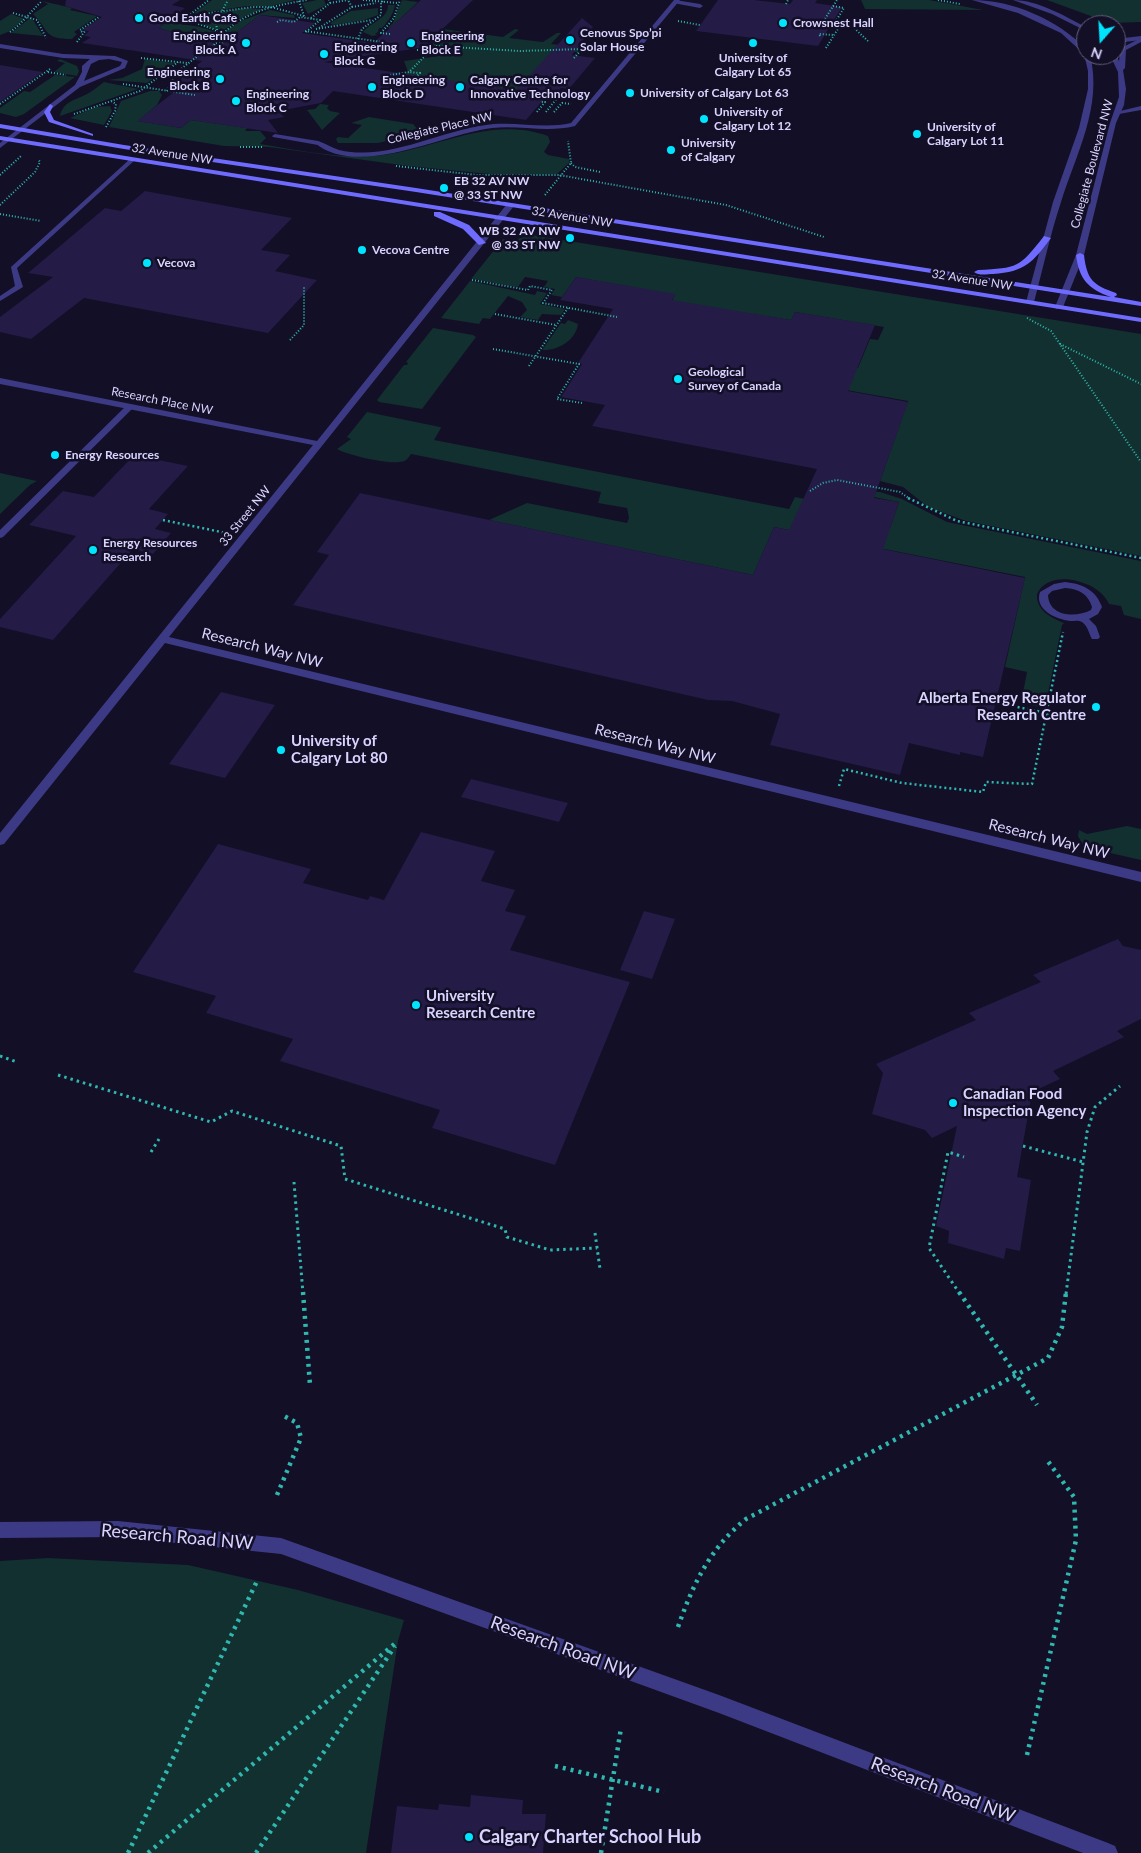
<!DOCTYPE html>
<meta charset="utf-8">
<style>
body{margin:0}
#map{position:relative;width:1141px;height:1853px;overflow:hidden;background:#130f26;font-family:Lato,sans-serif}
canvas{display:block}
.north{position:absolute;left:1076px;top:15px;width:50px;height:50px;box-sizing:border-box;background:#130f26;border:1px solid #625e7d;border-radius:50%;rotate:199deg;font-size:14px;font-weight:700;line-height:20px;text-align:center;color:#d9d4ff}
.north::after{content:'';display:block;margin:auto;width:18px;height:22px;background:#00e5ff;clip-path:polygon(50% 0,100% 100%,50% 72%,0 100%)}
</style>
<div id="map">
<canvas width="1141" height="1853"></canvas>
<div class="north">N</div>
</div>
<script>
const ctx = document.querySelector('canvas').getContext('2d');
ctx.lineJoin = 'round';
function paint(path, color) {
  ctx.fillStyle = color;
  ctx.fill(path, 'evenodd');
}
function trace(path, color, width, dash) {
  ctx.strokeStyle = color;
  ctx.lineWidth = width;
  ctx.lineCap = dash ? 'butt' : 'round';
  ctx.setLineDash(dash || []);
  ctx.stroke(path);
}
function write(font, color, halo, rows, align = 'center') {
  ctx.font = font + ' Lato,sans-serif';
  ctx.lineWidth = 5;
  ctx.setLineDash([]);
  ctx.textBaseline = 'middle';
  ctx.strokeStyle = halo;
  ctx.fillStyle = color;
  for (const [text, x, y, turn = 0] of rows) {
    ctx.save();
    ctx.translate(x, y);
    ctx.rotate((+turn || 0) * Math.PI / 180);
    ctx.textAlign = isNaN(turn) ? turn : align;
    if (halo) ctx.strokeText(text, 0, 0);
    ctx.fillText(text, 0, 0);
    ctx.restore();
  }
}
const green = new Path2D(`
 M212,0H295L271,6H247L193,14Z
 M317,0H324L326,5L308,14L302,3Z
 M402,0L418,2L390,28H388L393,23Z
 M861,0H929L983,10L865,9Z
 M1047,0H1141V22L1110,23Z
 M42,1L72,8L70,10L97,16L74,32L77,34L72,39C43,39 50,31 33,14L48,4Z
 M388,5H395C393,15 389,20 382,28H379L378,32L375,34L378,35L372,36L363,32C371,22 388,19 388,5Z
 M245,8L264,9L245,16L222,31L198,24L191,18Z
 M378,8V15L364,20L333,25L330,23L351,11Z
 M270,10L294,15L295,18L260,15L228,39L219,43L224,32L241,21Z
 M11,14L25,19L8,32L0,35V21Z
 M32,18L43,36L11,33L30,18Z
 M167,22C183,25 200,25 215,32L217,36L212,43L159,28Z
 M443,29L503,37L515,29L519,30L509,38L543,42L557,33H561L551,44L581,47L578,52H566L516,90L390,74L408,72L404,61L439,56L437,47L434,46L430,39Z
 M60,59L77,66L79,71L77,76L54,72L65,63L57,61Z
 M145,59L174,63L147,83L108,80L122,78L142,69Z
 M55,75L75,77L24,114L16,117L0,113V108L24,91L30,92Z
 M104,82L138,89L60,116C63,101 76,100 87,94C93,91 98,86 104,82Z
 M150,91H159L162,95L157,105L138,121L181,128L191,120L247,128L245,131H260L266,138L260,144C297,150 335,158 373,156C432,152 488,114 548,136L550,142L544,152L548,155L569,159V163L557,174H489L408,166L269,147L224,146L109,127L121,101Z
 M320,104L329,105L327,108L330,111L340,113L322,130L307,110L315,109Z
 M110,106L112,111L104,125L70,118L95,107Z
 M369,117L413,124L421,133L378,143H338L336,139L338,137L348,138L362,125L351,123Z
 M532,235L1141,334V556L966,521L928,507L903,487L880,481L908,401L649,355L793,357L858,368L870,339L878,340L884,327L795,312L791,320L674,302L672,301L675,295L576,277L562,297L551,295L555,289L544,287L548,281L525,277L518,287L471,279L503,239L513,240Z
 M470,281L535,295L537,291L547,293L540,304L565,309L561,315L542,314L538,320L520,317L527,310L522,302L508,296L490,319L483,318L479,324L441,318Z
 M568,320L578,324C576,340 558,351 542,350L561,323L565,324Z
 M433,328L473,335L476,337L422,409L379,402L377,400L404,365H407L408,363L406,362Z
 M367,412L440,427L441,428L434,440L789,509L795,497L820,502L839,518L890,528L899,502L833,489L880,492L902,499L947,522L1141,561V619L1124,615L1121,606L1109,604C1100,581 1049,567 1037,594C1036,610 1051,618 1064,623L1062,625L1045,708L1021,703L1027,672L1005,667L1025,577L774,527L753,575L489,520L527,503L627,523L629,518L627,508L598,503L601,492L411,454C408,459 405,462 399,462C387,464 347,455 337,449L351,439L347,437Z
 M0,473L37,481L30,485L0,514Z
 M1127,826L1141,829V860L1084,847L1078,836L1079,830L1087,834Z
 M48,1558L188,1565L298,1590L404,1620L398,1641L366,1853H0V1561Z`);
const building = new Path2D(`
 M66,0H180L172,5L185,8L159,28L220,45L260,15L315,23L302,33L373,43L421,0H473L431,40L434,46L324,62L516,90L582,18L593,27L572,55L595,58L569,89L561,88L550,100L544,99L526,120L333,91L321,103L278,111L284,117L268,120L278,133L191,120L181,128L137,121L183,85L174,83L202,61L82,43L91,37L84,36L89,31L82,30L102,17L65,6Z
 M718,0H754L790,4L793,0H817L815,3L842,7L818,46L696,31Z
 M0,65L43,72L0,102Z
 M145,191L292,218L261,250L290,255L275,271L317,280L268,333L84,298L31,339L0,332V317L53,277L28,273L105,208L121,211Z
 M576,277L676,294L672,300L791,320L795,312L875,325L848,391L908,402L874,498L899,502L883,549L1025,578L983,757L960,752V755L909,743L900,775L770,745L780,714L732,701L708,700L293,605L329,555L317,552L360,493L753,575L774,527L789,530L817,469L592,426L605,405L561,397L582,364L578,363L613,309L560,300Z
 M134,455L188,466L149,509L168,514L155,529L171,533L153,554L133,549L53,640L0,627V619L76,536L29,525L63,491L94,497Z
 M221,692L275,705L225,778L169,764Z
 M471,779L568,803L559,822L461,797Z
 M421,832L495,851L481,881L515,890L505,911L526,916L510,950L630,982L555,1165L432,1128L440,1110L280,1061L293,1039L206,1013L216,996L133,972L218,844L311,869L303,883L368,900L370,896L384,900Z
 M644,911L675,919L652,979L620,970Z
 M1118,939L1123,946L1141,950V1019L1117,1031L1124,1037L1053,1071L1060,1079L1032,1092L1017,1177L1031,1180L1020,1251L1006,1248L1004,1259L948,1243L949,1231L936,1226L957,1126L932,1138L925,1130L872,1114L883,1073L876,1064L976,1020L969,1013L1041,982L1033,975Z
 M471,1795L523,1800L522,1814H546L543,1853H391L397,1806L438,1810L439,1804L470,1807Z`);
const pathFar3 = new Path2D(`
 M363,0L398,3
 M938,0L960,4
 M299,1L304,16
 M330,3L348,0
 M786,4L788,0
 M833,6L844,8L834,24L872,29
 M352,7L376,3
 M13,13L37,20L46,38
 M188,16L209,0
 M172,18L184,19
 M311,18L330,3L329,0
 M678,21L700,25
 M277,22L281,20L294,22L300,17L320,20L306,32
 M834,24L823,22L837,0
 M852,26L869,42
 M319,28L352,7L348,0
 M316,29L372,20
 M217,30L216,22L228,0
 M305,31L382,42
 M10,32C23,23 30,12 42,1
 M82,32L80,30L99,17
 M221,34L213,29L184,19L188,16L253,7H271L304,16
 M390,34L381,33L394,18L400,0
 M820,36L819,34L834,35
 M358,39L362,29L381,15V3L384,0
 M77,42L85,31
 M216,43H222L227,39
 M214,45C236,13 271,6 307,0
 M826,48L841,24
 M417,50L429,51
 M600,50L603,46
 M141,58L187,63
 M574,58L582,49
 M48,72L66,75
 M177,74L185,75
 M390,75L409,72L435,46L520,51L582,49
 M123,84L195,95
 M407,86L420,73L409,72
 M167,91L177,72L208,48
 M553,97L573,99
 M0,104L50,69
 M537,112L545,102H541
 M546,112L558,97
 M554,112L562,103L571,104
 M74,114L140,91L178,62
 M106,127L115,111L116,104L111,101
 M240,147H264
 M571,163L575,167L600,172
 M396,166L477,175H559L726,205L824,237
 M0,175L21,156
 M545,195L571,163L568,141
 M0,205L35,172L40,162L38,159
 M0,214L41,221
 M472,280L528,290L530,286L552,290L543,303L617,317
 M495,314L556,325
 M1027,318L1051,331L1141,462
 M290,340L304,325V287
 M1060,344L1141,384
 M493,349L579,364L557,399L582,403
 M529,366L568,308
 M810,491L823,483L837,480L900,492L910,499`);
const pathFar2 = new Path2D(`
 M908,498L957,521L1141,558
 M163,520L226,533
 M998,703L1081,720
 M839,786L844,769L902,783L983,792L986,782L1032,784L1063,632`);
const pathFar1 = new Path2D(`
 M0,1056L17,1062
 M58,1075L211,1122L232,1111L341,1146L345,1179L505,1229L507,1237L550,1250L597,1248
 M1023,1146L1083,1162
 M151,1152L159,1139
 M294,1182L303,1294
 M595,1233L600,1269
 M960,1294L929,1248L948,1152L964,1157
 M1066,1294L1087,1132L1095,1107L1120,1086`);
const path = new Path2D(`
 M303,1292L310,1385
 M959,1292L1037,1405
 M277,1495L301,1438L297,1423L284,1416
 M678,1627C693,1584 710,1548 746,1519L1048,1358L1062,1327L1066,1292
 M1027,1755L1076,1540L1074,1497L1047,1460
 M555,1766L664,1792
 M128,1853L257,1581
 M148,1853L398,1641
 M256,1853L395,1646
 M601,1853L621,1728`);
const service = new Path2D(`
 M675,0L700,4L703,6L700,8L673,3Z
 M1141,106V110L1119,114L1116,112Z
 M275,134L318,141L321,143L318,145L273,137L272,136Z
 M130,159L135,160L17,268L23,287L0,301V296L15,286L11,267Z
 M127,405L134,407L3,537L0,538V530Z
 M1065,582C1083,584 1096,590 1102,607L1098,614L1089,619L1096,626L1100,637L1098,639H1092C1089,634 1088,626 1082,622C1079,620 1074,621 1070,621C1056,619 1034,610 1040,592L1054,584ZM1065,588C1079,589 1088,594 1092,607L1091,610C1076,618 1049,617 1048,595L1052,591Z`);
const minor = new Path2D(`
 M674,0H680L575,126C547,133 520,125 492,128C443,134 358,179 315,143L318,141C325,143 332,148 339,150C391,162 443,128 494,124C520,122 545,129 571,123Z
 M1141,36V40L1116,43V39Z
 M1086,41V45L1074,43Z
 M0,44L63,54L115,56L128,61L125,68L80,87L0,148V143L75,85L82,72V66L90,59L63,58L0,48ZM109,59L122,62L120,66L84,81L91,64L99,60Z
 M507,204L514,206L169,637L1141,872V882L165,643L4,844L0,845V833L313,445L0,384V378L317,441Z
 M118,1521L281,1538L719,1695L1108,1843L1115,1846L1118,1853H1083L719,1713L281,1554L118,1537L0,1538V1522Z`);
const tertiary = new Path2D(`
 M972,0C1013,0 1058,20 1086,49V55H1090C1103,106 1076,154 1061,202C1050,235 1043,269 1034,302L1030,304L1026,302L1053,202L1079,128L1088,89V71L1084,54L1061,33L1018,13Z
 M1013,0C1038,0 1064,16 1086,27V31L1052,14Z
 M1141,38V42L1126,50L1125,68L1123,70L1126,89L1124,105L1116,123L1084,255L1063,307L1056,309L1055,307L1076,255L1110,123L1119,97L1118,72L1110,55H1116L1119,61L1121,48Z`);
const secondary = new Path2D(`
 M50,104L53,106L50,112L54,120L93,134V136L49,122L44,112Z
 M0,124L124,145L416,188L1111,297C1088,289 1079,279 1076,255L1080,253L1084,255C1087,280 1093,285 1116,293L1117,295L1114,297L1141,302V306L416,192L124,149L0,128Z
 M0,136L1141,318V322L0,140Z
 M434,212H440L469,225L486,243L479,245L463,229L434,216Z
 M1044,236L1051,238C1033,262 1025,272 993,274C987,274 979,276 974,272L978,270C1018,268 1019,268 1044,236Z`);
const markers = [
 [139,18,5,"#00e5ff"],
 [783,23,5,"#00e5ff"],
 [570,40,5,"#00e5ff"],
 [246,43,5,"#00e5ff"],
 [411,43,5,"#00e5ff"],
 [753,43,5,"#00e5ff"],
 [324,54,5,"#00e5ff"],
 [220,79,5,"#00e5ff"],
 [372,87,5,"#00e5ff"],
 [460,87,5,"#00e5ff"],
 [630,93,5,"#00e5ff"],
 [236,101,5,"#00e5ff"],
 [704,119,5,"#00e5ff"],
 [917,134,5,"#00e5ff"],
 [671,150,5,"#00e5ff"],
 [444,188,5,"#00e5ff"],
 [570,238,5,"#00e5ff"],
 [362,250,5,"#00e5ff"],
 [147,263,5,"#00e5ff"],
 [678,379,5,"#00e5ff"],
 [55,455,5,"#00e5ff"],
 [93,550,5,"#00e5ff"],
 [1096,707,5,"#00e5ff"],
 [281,750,5,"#00e5ff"],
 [416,1005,5,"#00e5ff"],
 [953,1103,5,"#00e5ff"],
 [469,1837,5,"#00e5ff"]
];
const farPoinames = [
 ["Good Earth Cafe",149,18],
 ["Crowsnest Hall",793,23],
 ["Cenovus Spo’pi",580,33],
 ["Solar House",580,47],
 ["Engineering",236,36,"right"],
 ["Block A",236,50,"right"],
 ["Engineering",421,36],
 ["Block E",421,50],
 ["Engineering",334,47],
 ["Block G",334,61],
 ["University of",753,58,"center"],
 ["Calgary Lot 65",753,72,"center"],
 ["Engineering",210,72,"right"],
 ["Block B",210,86,"right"],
 ["Engineering",382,80],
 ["Block D",382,94],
 ["Calgary Centre for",470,80],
 ["Innovative Technology",470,94],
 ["University of Calgary Lot 63",640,93],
 ["Engineering",246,94],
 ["Block C",246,108],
 ["University of",714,112],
 ["Calgary Lot 12",714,126],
 ["University of",927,127],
 ["Calgary Lot 11",927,141],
 ["University",681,143],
 ["of Calgary",681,157],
 ["EB 32 AV NW",454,181],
 ["@ 33 ST NW",454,195],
 ["WB 32 AV NW",560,231,"right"],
 ["@ 33 ST NW",560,245,"right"],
 ["Vecova Centre",372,250],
 ["Vecova",157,263],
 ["Geological",688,372],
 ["Survey of Canada",688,386],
 ["Energy Resources",65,455],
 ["Energy Resources",103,543],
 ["Research",103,557]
];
const farStreetnames = [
 ["Collegiate Place NW",440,128,-13],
 ["32 Avenue NW",172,154,9],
 ["Collegiate Boulevard NW",1092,164,-75],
 ["32 Avenue NW",572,217,9],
 ["32 Avenue NW",972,280,9],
 ["Research Place NW",162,401,11],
 ["33 Street NW",245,516,-51]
];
const streetNames = [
 ["Research Way NW",262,648,14],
 ["Research Way NW",655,744,14],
 ["Research Way NW",1049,839,14]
];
const poiNames = [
 ["Alberta Energy Regulator",1086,698,"right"],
 ["Research Centre",1086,715,"right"],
 ["University of",291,741],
 ["Calgary Lot 80",291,758],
 ["University",426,996],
 ["Research Centre",426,1013],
 ["Canadian Food",963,1094],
 ["Inspection Agency",963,1111]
];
const nearStreetnames = [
 ["Research Road NW",177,1537,5],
 ["Research Road NW",563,1648,20],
 ["Research Road NW",943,1790,21]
];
const nearPoinames = [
 ["Calgary Charter School Hub",479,1837]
];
paint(green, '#12302f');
paint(building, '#241b47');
trace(pathFar3, '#2fb8b0', 2, [1, 2]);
trace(pathFar2, '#2fb8b0', 2.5, [2, 3]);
trace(pathFar1, '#2fb8b0', 3, [2.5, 4]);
trace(path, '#2fb8b0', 4.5, [3, 5]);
paint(service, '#3d3a85');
paint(minor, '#3d3a85');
paint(tertiary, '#3d3a85');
paint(secondary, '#6f6bff');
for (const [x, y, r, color] of markers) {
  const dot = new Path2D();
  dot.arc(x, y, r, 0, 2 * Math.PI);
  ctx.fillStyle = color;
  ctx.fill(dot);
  trace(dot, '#130f26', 2);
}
write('bold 12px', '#d9d4ff', '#130f26', farPoinames, 'left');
write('12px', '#d9d4ff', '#130f26', farStreetnames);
write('15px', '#d9d4ff', '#130f26', streetNames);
write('bold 15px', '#d9d4ff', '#130f26', poiNames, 'left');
write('18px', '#d9d4ff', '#130f26', nearStreetnames);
write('bold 18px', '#d9d4ff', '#130f26', nearPoinames, 'left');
</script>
